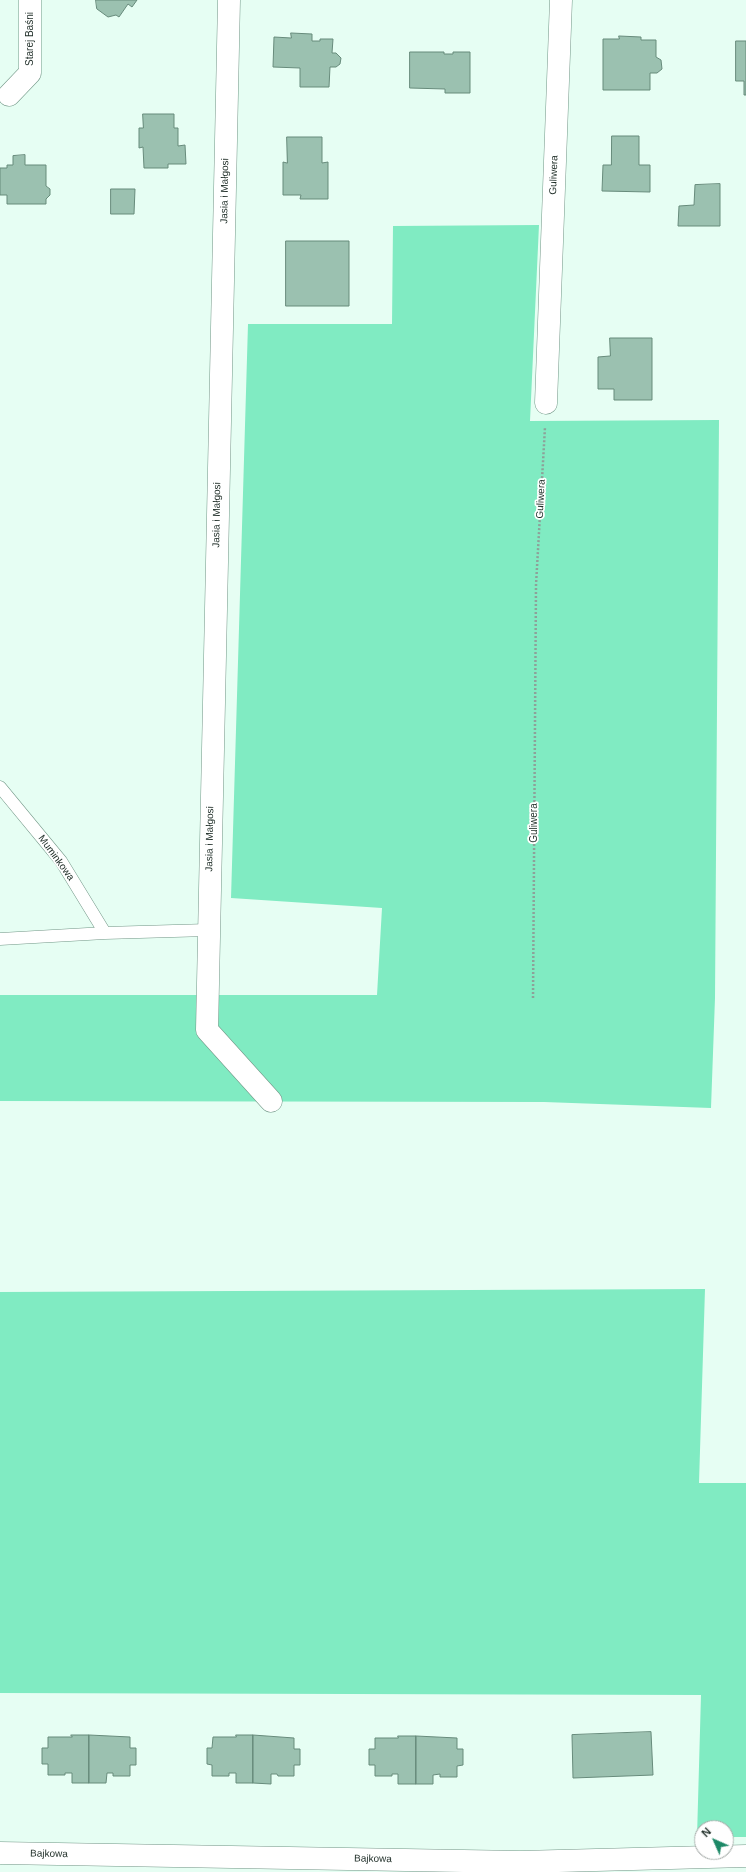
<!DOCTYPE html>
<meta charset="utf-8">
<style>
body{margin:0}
#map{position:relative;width:746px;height:1872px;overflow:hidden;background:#e6fef3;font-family:Helvetica,sans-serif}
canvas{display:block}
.north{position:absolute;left:694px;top:1820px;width:40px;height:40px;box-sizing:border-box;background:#fff;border:1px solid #a5aba8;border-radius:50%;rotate:315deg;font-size:11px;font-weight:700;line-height:16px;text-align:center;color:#1d2c26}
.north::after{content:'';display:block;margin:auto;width:14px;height:18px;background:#1d8967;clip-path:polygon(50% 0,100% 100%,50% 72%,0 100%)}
</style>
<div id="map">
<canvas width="746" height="1872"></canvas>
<div class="north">N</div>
</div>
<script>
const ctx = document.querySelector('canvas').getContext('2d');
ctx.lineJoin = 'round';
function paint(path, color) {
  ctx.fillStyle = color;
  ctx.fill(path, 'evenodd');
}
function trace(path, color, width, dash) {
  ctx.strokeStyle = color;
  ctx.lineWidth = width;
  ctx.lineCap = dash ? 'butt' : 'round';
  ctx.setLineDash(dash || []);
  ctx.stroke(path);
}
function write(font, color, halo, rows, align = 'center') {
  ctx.font = font + ' Helvetica,sans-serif';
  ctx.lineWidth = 3.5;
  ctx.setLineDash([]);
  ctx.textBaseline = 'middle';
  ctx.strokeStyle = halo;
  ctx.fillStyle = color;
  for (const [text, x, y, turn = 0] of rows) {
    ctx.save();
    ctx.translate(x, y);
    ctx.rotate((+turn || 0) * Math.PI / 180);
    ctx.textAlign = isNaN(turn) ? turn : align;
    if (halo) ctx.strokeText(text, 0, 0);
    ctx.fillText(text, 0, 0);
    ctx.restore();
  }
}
const green = new Path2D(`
 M539,225L530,421L719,420L715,998L711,1108L544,1102L0,1101V995H377L382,908L231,898L248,324H392L393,226Z
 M705,1289L699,1483H746V1837H726V1828H702V1837H697L701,1695L0,1693V1292Z`);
const building = new Path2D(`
 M96,0H137L132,7L128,4L119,17L116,15L108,17L97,9Z
 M291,33L312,34V41H320V39H333L332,53H336L341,58L340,64L336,67H330L329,87H300V68L273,67L274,37L291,38Z
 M619,36L641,37V40H656V57L661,60L662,69L657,73H650V90H603V39H619Z
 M736,41H746V95H744V81H736Z
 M410,52H444V54H453V52H470V93H445V89L410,88Z
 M143,114H174V128H178V146L185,145L186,164H168V168H144L143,147L139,148V128H143Z
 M612,136H639V165H650V192L602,191L603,165H611Z
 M287,137H322V163L328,162V199H300L301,195H283V162L287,163Z
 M25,155V165H46V186L50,189V195L46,199V204H7V195H0V168H7V165H13V156Z
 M720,184V226H678L679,206L694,205L695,185Z
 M111,189H135L134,214H111Z
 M286,241H349V306H286Z
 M610,338H652V400H614V389H598V357L610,356Z
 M651,1732L653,1775L573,1778L572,1735Z
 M71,1735H89V1783H72V1773H65V1775H48V1764H42V1748H48V1737H72Z
 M89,1735L130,1737V1748H136V1765H130V1776H113V1773H107L106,1783H89Z
 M236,1735H253V1783H236V1773H229V1776H212V1765L207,1764V1748H212L213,1737H236Z
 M253,1735L294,1738V1749H300V1765H294V1776H278L277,1774H271V1784L253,1783Z
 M398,1736H416V1784H398V1774H392V1776H375V1765H369V1749H375V1738H398Z
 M416,1736L457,1738V1749H463V1765L457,1766V1777H440V1774L433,1775V1784H416Z`);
const path = new Path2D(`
 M533,998L536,585L545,427`);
const service = new Path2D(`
 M0,787L61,861L105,933
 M0,939L105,933L208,930`);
const minor = new Path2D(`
 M229,0L207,1030L271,1101
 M9,95L30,73V0
 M546,403L561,0
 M0,1853L521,1862L746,1856`);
const streetNames = [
 ["Starej Baśni",30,39,-90],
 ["Guliwera",554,175,-88],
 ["Jasia i Małgosi",225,191,-89],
 ["Guliwera",541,499,-87],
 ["Jasia i Małgosi",217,515,-89],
 ["Guliwera",534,823,-90],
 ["Jasia i Małgosi",210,839,-89],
 ["Muminkowa",56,858,54],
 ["Bajkowa",49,1854,1],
 ["Bajkowa",373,1859,1]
];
paint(green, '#80ebc2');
paint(building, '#9bc1b0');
trace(building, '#678b7b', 1);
trace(service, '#729787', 13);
trace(minor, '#729787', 23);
trace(path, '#8da199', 2.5, [2, 2]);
trace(service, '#fff', 12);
trace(minor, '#fff', 22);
write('10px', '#1d2c26', '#fff', streetNames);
</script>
